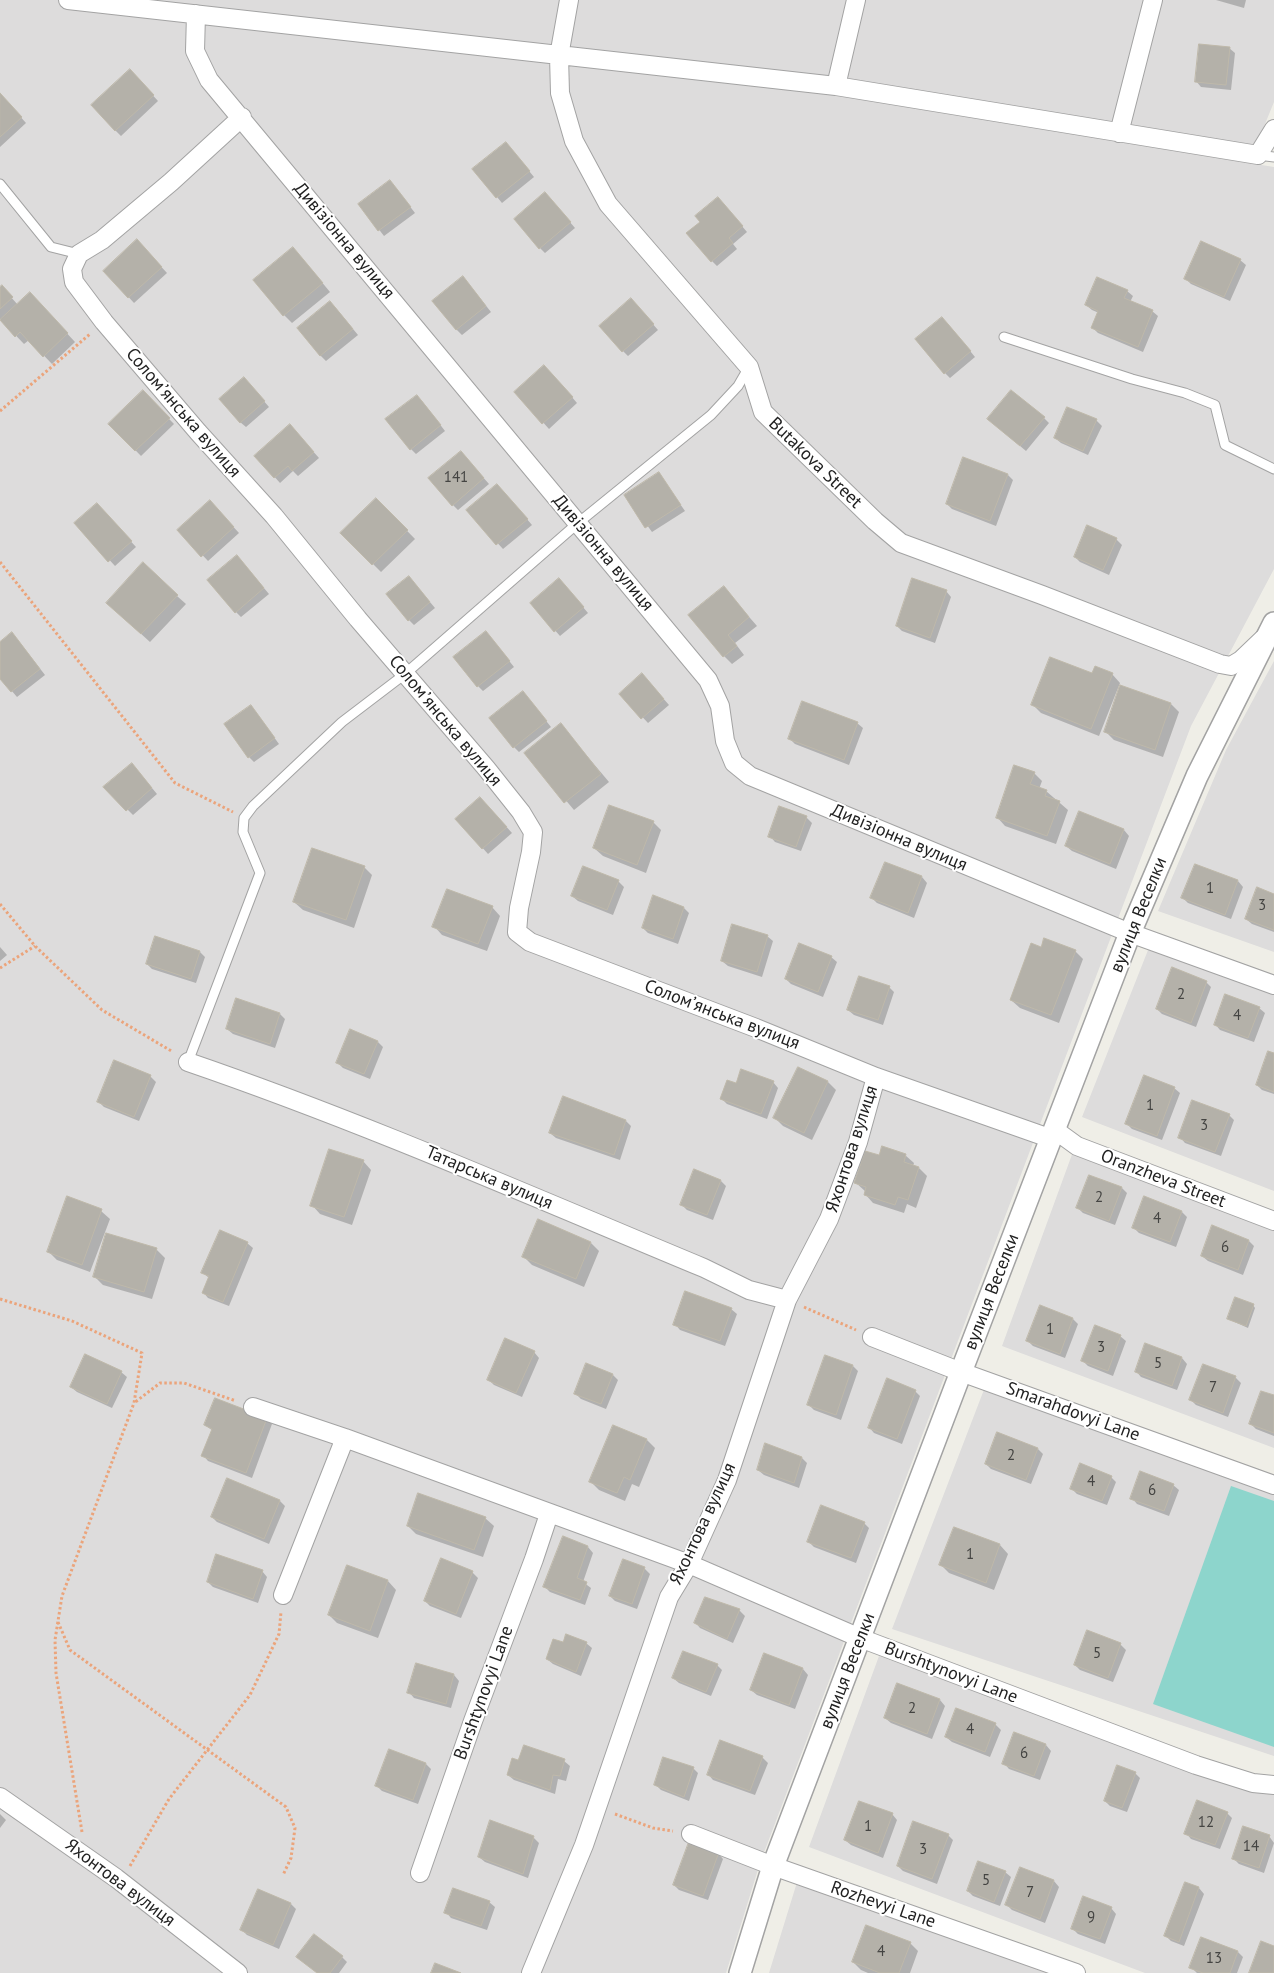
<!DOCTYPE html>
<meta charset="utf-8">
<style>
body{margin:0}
canvas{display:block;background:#efeee7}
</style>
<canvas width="1274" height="1973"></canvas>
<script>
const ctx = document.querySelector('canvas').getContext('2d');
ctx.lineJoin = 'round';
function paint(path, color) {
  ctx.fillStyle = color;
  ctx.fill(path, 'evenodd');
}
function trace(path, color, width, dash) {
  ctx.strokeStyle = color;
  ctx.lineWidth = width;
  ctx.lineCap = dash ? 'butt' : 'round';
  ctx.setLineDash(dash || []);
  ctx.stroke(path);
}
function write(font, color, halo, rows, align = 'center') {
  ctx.font = font + ' "PT Sans",sans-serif';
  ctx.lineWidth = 4;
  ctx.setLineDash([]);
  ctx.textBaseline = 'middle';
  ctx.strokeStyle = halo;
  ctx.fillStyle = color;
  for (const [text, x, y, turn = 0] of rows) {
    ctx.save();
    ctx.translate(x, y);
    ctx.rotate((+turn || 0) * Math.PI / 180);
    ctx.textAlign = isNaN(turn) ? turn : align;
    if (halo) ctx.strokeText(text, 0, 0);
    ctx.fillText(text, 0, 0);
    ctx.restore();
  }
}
const residential = new Path2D(`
 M0,0H1274V102L1249,163L1274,167V569L1191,726L760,1863L726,1973H0Z
 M1274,661V952L1158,911L1226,750Z
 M1152,940L1274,987V1191L1082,1117Z
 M1074,1149L1274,1226V1448L1002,1346Z
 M985,1387L1274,1491V1756L892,1629Z
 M879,1656L1243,1789L1274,1791V1973H1145L809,1847Z
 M798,1879L1062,1973H769Z`);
const pitch = new Path2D(`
 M1231,1486L1274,1501V1747L1153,1704Z`);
const shadow = new Path2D(`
 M1216,0H1246L1244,8Z
 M1229,48L1235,53L1231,90L1201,87L1196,81Z
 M135,76L158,101L121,136L115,130Z
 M0,94L26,123L0,147Z
 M511,149L534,177L502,203L474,169Z
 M395,187L415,213L384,236L360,205Z
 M550,199L575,228L545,253L540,248Z
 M723,204L747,232L733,244L737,249L717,266L712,261Z
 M142,246L167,273L134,303L105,271Z
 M301,257L330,292L292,323L284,315Z
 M1240,260L1246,265L1230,301L1191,284L1186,279Z
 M468,283L491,312L462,335L456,329Z
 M2,287L18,305L38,302L75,342L52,364L29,340L24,344L0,319V289Z
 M1127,291L1133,296L1130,302L1152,311L1158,316L1143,352L1098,333L1093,328L1099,313L1092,310L1086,305Z
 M636,305L658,330L628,356L623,351Z
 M335,307L358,335L326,361L320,355Z
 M948,324L975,357L950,378L945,373Z
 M550,372L577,403L549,429L516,392Z
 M249,384L269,407L246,427L240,422Z
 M143,392L174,424L141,456L110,424Z
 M422,401L445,431L416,454L411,449Z
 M1068,409L1096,420L1102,426L1088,455L1061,443L1055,438Z
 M1044,418L1049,423L1026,451L988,419Z
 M295,431L319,458L298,476L293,471L280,483L256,456Z
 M466,458L489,484L458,510L453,505Z
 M659,474L685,511L652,532L626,496Z
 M1008,475L1013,480L996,526L952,509L947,504Z
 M503,491L532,525L503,549L468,511Z
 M376,499L415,539L381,572L342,533Z
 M215,507L239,533L208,561L179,530Z
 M102,510L136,547L115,566L76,523Z
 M1088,527L1116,539L1122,545L1109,575L1080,562L1075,557Z
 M242,562L269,594L241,617L236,612Z
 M414,583L435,608L414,625L409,620Z
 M564,585L588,613L560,636L531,603Z
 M724,588L757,626L735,643L744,655L732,664L724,656Z
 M946,591L951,597L935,643L902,631L897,626Z
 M177,596L186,604L150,642L116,611Z
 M491,638L514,667L483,691L478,686Z
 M17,639L45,675L17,697L0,677V643Z
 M1112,674L1120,683L1099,736L1041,713L1033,705L1093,675Z
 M647,680L669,705L648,723L621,694Z
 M1121,687L1171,704L1179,712L1163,757L1114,740L1105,731Z
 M523,692L551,727L519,752L514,747Z
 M251,706L279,744L254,762L249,757Z
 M857,723L863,728L849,765L795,744L790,739Z
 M561,725L609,782L574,810L526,753Z
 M137,770L157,794L133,815L105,787Z
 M1034,773L1042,781L1039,789L1046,791L1068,810L1056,844L1005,826L997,817Z
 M486,804L512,833L488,854L457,819Z
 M1080,813L1124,830L1129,836L1116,869L1072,851L1066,846Z
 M806,817L812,823L801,851L775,842L770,836Z
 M653,822L661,830L646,873L603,856L594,848Z
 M886,864L922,877L927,883L914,918L877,903L872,898Z
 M1195,866L1238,881L1243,887L1231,919L1188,903L1183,898Z
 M364,867L372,875L354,928L303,910L294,902Z
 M584,867L619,882L624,887L613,915L578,901L572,896Z
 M1274,895V932L1252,924L1246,919Z
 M492,907L500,916L487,951L442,935L434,926Z
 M684,908L689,913L678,944L648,933L643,928Z
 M767,936L773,941L762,977L728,966L722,961Z
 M0,947L7,955L0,961Z
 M1042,948L1075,951L1083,959L1059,1023L1020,1008L1011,1000Z
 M200,952L205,957L196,983L152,969L147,964Z
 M831,957L837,962L823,997L791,984L786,979Z
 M1206,982L1211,987L1196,1027L1162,1014L1157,1009Z
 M889,987L894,992L883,1025L854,1015L848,1010Z
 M1259,1008L1265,1013L1254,1042L1220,1030L1215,1024Z
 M280,1014L285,1019L275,1048L233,1034L227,1029Z
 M378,1042L383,1047L370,1079L343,1068L337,1062Z
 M1274,1055V1094L1262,1090L1257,1085Z
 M798,1068L828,1082L836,1090L812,1140L783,1126L775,1118Z
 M150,1076L156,1082L139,1121L104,1107L98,1101Z
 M773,1082L778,1088L767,1119L727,1104L721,1098L736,1085Z
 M1174,1088L1180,1093L1162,1140L1132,1129L1127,1124Z
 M563,1098L626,1121L631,1126L620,1160L556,1138L550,1133Z
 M1229,1115L1234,1120L1221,1156L1185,1143L1180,1137Z
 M905,1155L914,1163L913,1166L919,1168L927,1176L916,1208L907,1204L904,1213L873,1203L865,1194L866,1192L855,1182L879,1157Z
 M363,1161L371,1170L352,1225L320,1214L312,1205Z
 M695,1171L721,1181L726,1186L713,1220L687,1210L682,1205Z
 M1122,1188L1127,1193L1115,1225L1083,1213L1078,1208Z
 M101,1211L110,1219L90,1272L57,1260L48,1251Z
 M1182,1212L1187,1217L1176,1247L1139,1233L1134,1228Z
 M539,1221L591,1243L599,1251L584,1287L532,1265L524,1257Z
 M1249,1241L1254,1246L1243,1275L1208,1261L1202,1256Z
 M247,1243L253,1248L229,1306L208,1298L203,1292L209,1278L202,1272Z
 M156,1249L165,1258L152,1299L103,1285L94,1276Z
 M1253,1305L1255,1308L1248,1328L1228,1319Z
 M731,1309L737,1314L725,1346L680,1330L675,1324Z
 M1073,1319L1078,1324L1065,1358L1033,1346L1028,1341Z
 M1120,1336L1126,1341L1113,1376L1088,1366L1083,1361Z
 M534,1352L539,1358L522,1397L494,1385L488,1379Z
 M1182,1358L1187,1364L1177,1390L1141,1377L1136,1371Z
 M1204,1365L1236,1378L1241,1383L1228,1417L1196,1405L1191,1400Z
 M853,1366L858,1371L841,1420L814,1410L809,1405Z
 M121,1372L127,1377L112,1408L77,1392L71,1387Z
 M613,1375L618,1380L606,1409L581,1399L576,1394Z
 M915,1391L920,1396L902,1444L874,1433L869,1427Z
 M1274,1397V1436L1256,1429L1250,1423Z
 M267,1419L272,1424L252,1478L208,1461L203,1455L213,1431L205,1425Z
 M647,1440L655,1448L639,1487L632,1484L625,1501L599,1490L591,1482Z
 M766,1445L802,1458L807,1463L799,1488L764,1475L758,1470Z
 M1038,1449L1043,1454L1031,1484L991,1469L986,1464Z
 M1111,1477L1116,1482L1107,1505L1077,1494L1071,1488Z
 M227,1480L280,1501L285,1506L269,1544L217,1522L212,1517Z
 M1173,1485L1179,1490L1169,1516L1137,1504L1132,1498Z
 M485,1518L494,1526L483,1557L416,1534L408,1526Z
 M864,1523L869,1528L856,1563L814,1547L809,1542Z
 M955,1528L1000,1545L1008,1554L994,1590L949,1573L941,1565Z
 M564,1538L588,1547L593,1553L583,1582L591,1588L585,1605L550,1592L545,1587Z
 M624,1560L645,1569L650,1574L637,1609L615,1601L610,1596Z
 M347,1566L388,1581L396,1590L378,1638L337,1623L329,1615Z
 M262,1571L267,1577L258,1603L213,1587L208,1582Z
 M472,1572L478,1578L461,1618L430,1606L425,1601Z
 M705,1598L740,1611L745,1616L733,1643L700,1628L695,1622Z
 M563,1643H586L592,1648L581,1676L553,1664L547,1659Z
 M1120,1644L1126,1650L1113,1682L1080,1670L1075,1665Z
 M764,1655L803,1669L808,1675L795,1709L757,1695L751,1690Z
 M416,1665L454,1675L459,1681L451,1708L414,1698L409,1692Z
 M717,1665L722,1670L711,1696L679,1683L673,1678Z
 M940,1700L945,1706L932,1739L891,1723L885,1718Z
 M995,1724L1001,1730L990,1757L952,1742L946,1737Z
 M1015,1734L1046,1745L1051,1751L1040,1780L1009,1769L1004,1763Z
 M389,1751L426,1764L431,1769L418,1804L382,1791L377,1786Z
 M762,1757L768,1763L755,1795L713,1780L708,1774Z
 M564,1761L570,1766L566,1781L558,1779L555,1794L514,1780L508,1775Z
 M693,1768L698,1773L689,1801L661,1790L655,1784Z
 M1135,1773L1140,1778L1127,1812L1110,1806L1105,1801Z
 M1227,1813L1232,1818L1220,1849L1191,1839L1186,1833Z
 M0,1814L6,1820L0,1828Z
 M892,1814L897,1820L883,1858L851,1845L845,1840Z
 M948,1835L953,1840L937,1884L903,1871L898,1866Z
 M1269,1836L1274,1843L1264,1873L1239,1864L1234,1859Z
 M533,1837L539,1843L528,1878L485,1862L479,1857Z
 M718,1853L723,1859L708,1900L679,1890L674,1885Z
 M1020,1869L1054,1881L1059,1887L1045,1923L1012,1910L1007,1905Z
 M1005,1872L1011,1877L1000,1906L973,1896L968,1891Z
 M1185,1883L1199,1888L1204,1894L1184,1946L1171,1941L1166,1936Z
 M259,1890L291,1904L296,1909L279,1949L247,1935L242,1930Z
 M489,1902L495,1907L487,1930L451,1918L446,1912Z
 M1111,1908L1116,1914L1105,1944L1078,1934L1072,1928Z
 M910,1943L918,1951L910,1973H868L861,1970L853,1962Z
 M1238,1952L1243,1957L1237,1973H1197L1191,1967Z
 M342,1957L347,1962L339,1973H317Z`);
const building = new Path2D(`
 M1199,44L1230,47L1226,85L1195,82Z
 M130,69L154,95L115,131L91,105Z
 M0,93L22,117L0,137Z
 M506,142L530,171L496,198L472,169Z
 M390,180L411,207L378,231L358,204Z
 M545,192L571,222L539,249L514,219Z
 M718,197L743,226L729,238L733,243L711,262L686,233L700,222L695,216Z
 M137,239L162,267L128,298L103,271Z
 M1201,241L1241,259L1224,297L1184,279Z
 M293,247L323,283L283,316L253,280Z
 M463,276L486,306L456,330L432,301Z
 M1097,277L1128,290L1124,298L1153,310L1138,347L1091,328L1098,311L1085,305Z
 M2,285L13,297L0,309V287Z
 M30,292L68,333L43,357L20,332L15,337L0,320Z
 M631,298L654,324L622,352L599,326Z
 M330,301L353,329L320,356L297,328Z
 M942,317L971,351L944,374L915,339Z
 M544,365L573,397L542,424L514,392Z
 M244,377L265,401L240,423L219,399Z
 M143,390L170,418L135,451L108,424Z
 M1011,390L1045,417L1020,446L987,419Z
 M417,395L441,425L410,450L385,419Z
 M1067,407L1097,419L1083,451L1054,438Z
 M290,424L314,452L292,471L288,466L274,478L254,456Z
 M461,451L484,478L452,506L428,478Z
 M963,457L1008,474L990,521L946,504Z
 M659,472L681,505L645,528L624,495Z
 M497,484L528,519L496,545L466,510Z
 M376,498L408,530L372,565L340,533Z
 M210,500L234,527L201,557L177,530Z
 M97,503L132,541L108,562L74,523Z
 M1087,525L1117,538L1103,570L1074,557Z
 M237,555L264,588L235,613L207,580Z
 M143,562L178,595L141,634L106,603Z
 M409,576L430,602L408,621L386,594Z
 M559,578L584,607L554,632L530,603Z
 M912,578L947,590L930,638L896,626Z
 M724,586L749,617L728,635L737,646L723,657L688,615Z
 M486,631L510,661L477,687L453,657Z
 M12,632L40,669L11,692L0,679V642Z
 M1050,657L1092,673L1095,666L1113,673L1091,729L1031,705Z
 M642,673L664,699L641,719L619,694Z
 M1120,685L1171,703L1155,750L1104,732Z
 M523,691L547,721L513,748L489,718Z
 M802,701L858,722L844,760L788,739Z
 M251,705L275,738L248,758L224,724Z
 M561,723L601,774L564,803L524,753Z
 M132,763L152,788L126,811L103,787Z
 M1014,765L1035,772L1030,784L1047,790L1045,796L1060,801L1047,836L996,818Z
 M480,797L507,827L482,849L455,819Z
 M609,805L654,821L637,865L593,848Z
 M779,806L807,816L796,847L768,837Z
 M1079,811L1124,829L1110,864L1065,846Z
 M312,848L365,866L346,920L293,902Z
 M885,862L922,876L908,913L870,898Z
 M1195,864L1238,880L1225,915L1181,898Z
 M583,866L619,880L607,910L571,896Z
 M1257,887L1274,894V930L1245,919Z
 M447,889L493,906L478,944L432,927Z
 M653,895L684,907L673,939L642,928Z
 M732,924L768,935L757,972L721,961Z
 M155,936L200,951L191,979L146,964Z
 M1044,938L1076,950L1051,1015L1010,1000L1031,943L1041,947Z
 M799,943L832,956L818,992L785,979Z
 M1172,967L1207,981L1191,1023L1156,1009Z
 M859,976L890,986L878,1020L847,1010Z
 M1225,994L1260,1007L1248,1038L1214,1025Z
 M236,998L280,1013L270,1044L226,1029Z
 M350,1029L378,1041L364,1074L336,1063Z
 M1268,1051L1274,1053V1092L1256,1085Z
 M114,1060L151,1075L134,1117L97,1102Z
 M798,1067L828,1081L804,1133L773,1118Z
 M741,1069L774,1081L761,1114L720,1099L727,1080L736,1083Z
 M1144,1075L1175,1087L1157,1136L1125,1124Z
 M563,1096L626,1120L614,1155L549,1133Z
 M1192,1100L1230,1114L1215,1152L1178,1138Z
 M882,1146L906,1154L904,1162L919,1167L908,1200L898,1197L895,1205L864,1195L866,1187L854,1183L865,1151L879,1155Z
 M329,1149L364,1160L344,1217L310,1206Z
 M694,1169L721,1180L707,1215L680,1205Z
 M1089,1175L1122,1187L1109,1221L1076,1208Z
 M67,1196L102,1209L82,1265L47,1252Z
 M1144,1196L1182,1211L1170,1242L1132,1228Z
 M538,1219L591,1242L576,1279L522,1257Z
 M1212,1225L1249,1240L1238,1270L1201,1256Z
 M220,1230L248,1242L223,1302L202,1293L209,1276L201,1273Z
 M106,1233L157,1248L144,1292L93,1277Z
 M685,1291L732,1308L720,1341L673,1325Z
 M1235,1297L1254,1304L1246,1326L1227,1319Z
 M1040,1305L1073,1318L1060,1354L1026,1341Z
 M1095,1325L1121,1335L1108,1371L1081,1361Z
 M505,1338L535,1351L516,1393L487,1380Z
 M1145,1343L1182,1357L1172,1386L1135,1372Z
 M85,1354L122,1371L107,1404L70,1387Z
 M825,1355L853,1365L836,1415L807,1405Z
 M586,1363L613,1374L601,1404L574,1394Z
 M1203,1364L1236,1376L1223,1413L1189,1400Z
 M887,1378L916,1390L897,1439L868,1428Z
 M1261,1391L1274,1395V1433L1249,1424Z
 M215,1398L267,1418L246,1473L201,1456L212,1429L204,1425Z
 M613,1425L647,1439L630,1480L624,1477L617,1493L589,1482Z
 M997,1432L1038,1448L1026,1480L985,1464Z
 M765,1443L802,1457L794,1483L757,1470Z
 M1080,1463L1112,1476L1102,1501L1070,1489Z
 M1140,1471L1174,1484L1164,1511L1130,1499Z
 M227,1478L280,1500L264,1539L211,1517Z
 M418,1493L486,1517L474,1550L407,1526Z
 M821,1505L865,1522L851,1558L807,1542Z
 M954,1527L1000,1544L986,1583L939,1565Z
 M563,1536L588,1546L577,1578L587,1582L580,1600L543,1587Z
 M216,1554L263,1570L253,1599L207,1582Z
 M441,1558L473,1571L456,1614L424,1601Z
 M623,1559L645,1567L632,1604L609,1596Z
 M347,1565L388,1580L370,1631L328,1615Z
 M705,1597L740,1609L727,1639L694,1623Z
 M1087,1630L1121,1643L1108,1678L1074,1665Z
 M566,1634L587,1642L576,1672L546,1659L553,1639L563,1642Z
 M683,1651L718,1664L706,1692L672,1678Z
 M764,1653L803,1668L789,1705L750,1690Z
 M416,1663L454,1674L446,1704L407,1693Z
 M897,1683L940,1699L927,1734L884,1718Z
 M956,1708L996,1723L985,1752L945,1737Z
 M1014,1732L1046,1744L1034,1776L1002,1764Z
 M720,1740L763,1756L750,1791L707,1775Z
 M524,1745L565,1759L560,1776L553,1775L550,1790L507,1775L512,1758L518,1760Z
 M389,1749L426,1763L413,1800L375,1786Z
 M663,1757L694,1767L684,1797L654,1785Z
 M1117,1765L1136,1772L1122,1808L1104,1801Z
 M1197,1800L1228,1812L1215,1845L1184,1834Z
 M859,1801L893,1813L878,1853L844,1840Z
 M490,1820L534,1836L523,1874L478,1857Z
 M913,1821L949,1834L932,1879L897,1866Z
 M1243,1826L1270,1835L1259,1868L1232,1859Z
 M689,1842L719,1852L703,1896L673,1885Z
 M978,1861L1006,1871L994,1902L967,1891Z
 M1020,1867L1054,1880L1040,1919L1005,1905Z
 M1185,1882L1199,1887L1179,1942L1164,1936Z
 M453,1888L490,1901L481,1926L444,1913Z
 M258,1889L291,1903L273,1945L240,1930Z
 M1083,1896L1112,1907L1100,1939L1071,1929Z
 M866,1925L911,1942L899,1973H880L852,1962Z
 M314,1934L343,1956L330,1973H317L296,1957Z
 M1201,1937L1238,1951L1230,1973H1203L1189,1968Z
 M1261,1941L1274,1946V1973H1249Z
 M435,1963L461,1973H431Z`);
const path = new Path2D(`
 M0,411L90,334
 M0,562L175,783L233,812
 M0,904L35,946L102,1010L173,1052
 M0,968L35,946
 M0,1299L72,1321L142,1353L134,1403L160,1383H184L236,1401
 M804,1307L856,1330
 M58,1622L70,1650L286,1807L295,1828L291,1858L283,1875
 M615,1814L653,1828L673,1831
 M82,1832L56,1673L55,1640L62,1596L134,1403
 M130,1866L169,1799L250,1695L279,1634L281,1612`);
const service = new Path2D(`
 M1258,155L1274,157
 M0,184L51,247L79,254
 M1004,337L1132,379L1185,393L1215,405L1225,445L1274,469
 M188,1062L260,873L243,832L244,818L253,806L342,722L405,674L578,523L711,415L738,386L749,367`);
const minor = new Path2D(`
 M68,0L836,86L1258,155L1274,129
 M569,0L559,56L560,93L574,141L608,204L749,367L763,412L875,521L901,543L1042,595L1220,664L1231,666L1241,660L1263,639
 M196,14L195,51L209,80L708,680L720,706L725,741L734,763L750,776L1130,933L1274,985
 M836,86L856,0
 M242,117L171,182L102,240L79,254L72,269L74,282L104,322L198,432L274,516L358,619L486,768L521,812L533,832L531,852L519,908L517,932L530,942L756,1028L876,1077L1052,1139
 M1119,133L1153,0
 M188,1062C363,1122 533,1197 704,1268L749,1290L787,1300
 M1055,1130L1077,1146L1274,1221
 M872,1337L961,1372L1274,1485
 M253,1407L345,1438L689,1564L860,1638L1196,1765L1253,1783L1274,1785
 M283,1595L345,1438
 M0,1797L116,1878L238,1973
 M691,1834L773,1866L1076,1973
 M420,1873L473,1721L534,1559L549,1514
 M531,1973L584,1845L669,1597L689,1564L727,1480L787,1300L829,1219L858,1142L876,1077`);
const tertiary = new Path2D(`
 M740,1973L773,1866L961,1372L1130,933L1197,776L1274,623`);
const numberNames = [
 ["141",456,478],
 ["1",1210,889],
 ["3",1262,906],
 ["2",1181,995],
 ["4",1237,1016],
 ["1",1150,1106],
 ["3",1204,1126],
 ["2",1099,1198],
 ["4",1157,1219],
 ["6",1225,1248],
 ["1",1050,1330],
 ["3",1101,1348],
 ["5",1158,1364],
 ["7",1213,1388],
 ["2",1011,1456],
 ["4",1091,1482],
 ["6",1152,1491],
 ["1",970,1555],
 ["5",1097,1654],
 ["2",912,1709],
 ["4",970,1730],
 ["6",1024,1754],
 ["12",1206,1823],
 ["1",868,1827],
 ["14",1251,1847],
 ["3",923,1850],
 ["5",986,1881],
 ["7",1030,1893],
 ["9",1091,1918],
 ["4",881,1952],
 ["13",1214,1959]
];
const streetNames = [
 ["Дивізіонна вулиця",344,241,50],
 ["Соломʼянська вулиця",183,413,49],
 ["Butakova Street",815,463,44],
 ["Дивізіонна вулиця",603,553,50],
 ["Соломʼянська вулиця",445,721,50],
 ["Дивізіонна вулиця",899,838,23],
 ["вулиця Веселки",1139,915,-68],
 ["Соломʼянська вулиця",722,1015,21],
 ["Яхонтова вулиця",852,1149,-72],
 ["Татарська вулиця",489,1178,23],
 ["Oranzheva Street",1163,1179,21],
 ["вулиця Веселки",992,1292,-69],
 ["Smarahdovyi Lane",1073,1412,20],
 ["Яхонтова вулиця",703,1524,-65],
 ["вулиця Веселки",848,1671,-69],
 ["Burshtynovyi Lane",951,1673,21],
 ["Burshtynovyi Lane",484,1693,-70],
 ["Яхонтова вулиця",120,1883,37],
 ["Rozhevyi Lane",883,1905,19]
];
paint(residential, '#dddcdc');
paint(pitch, '#8dd5cc');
paint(shadow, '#0003');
paint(building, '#b4b1a9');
trace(building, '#bfb9aa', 1);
trace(service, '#a3a3a3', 11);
trace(minor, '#a3a3a3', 20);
trace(tertiary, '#a3a3a3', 24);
trace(path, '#eba47b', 3, [2.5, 2.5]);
trace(service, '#fff', 9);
trace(minor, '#fff', 18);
trace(tertiary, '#fff', 21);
write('15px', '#444442', null, numberNames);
write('18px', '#1f1f1f', '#fff', streetNames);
</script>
